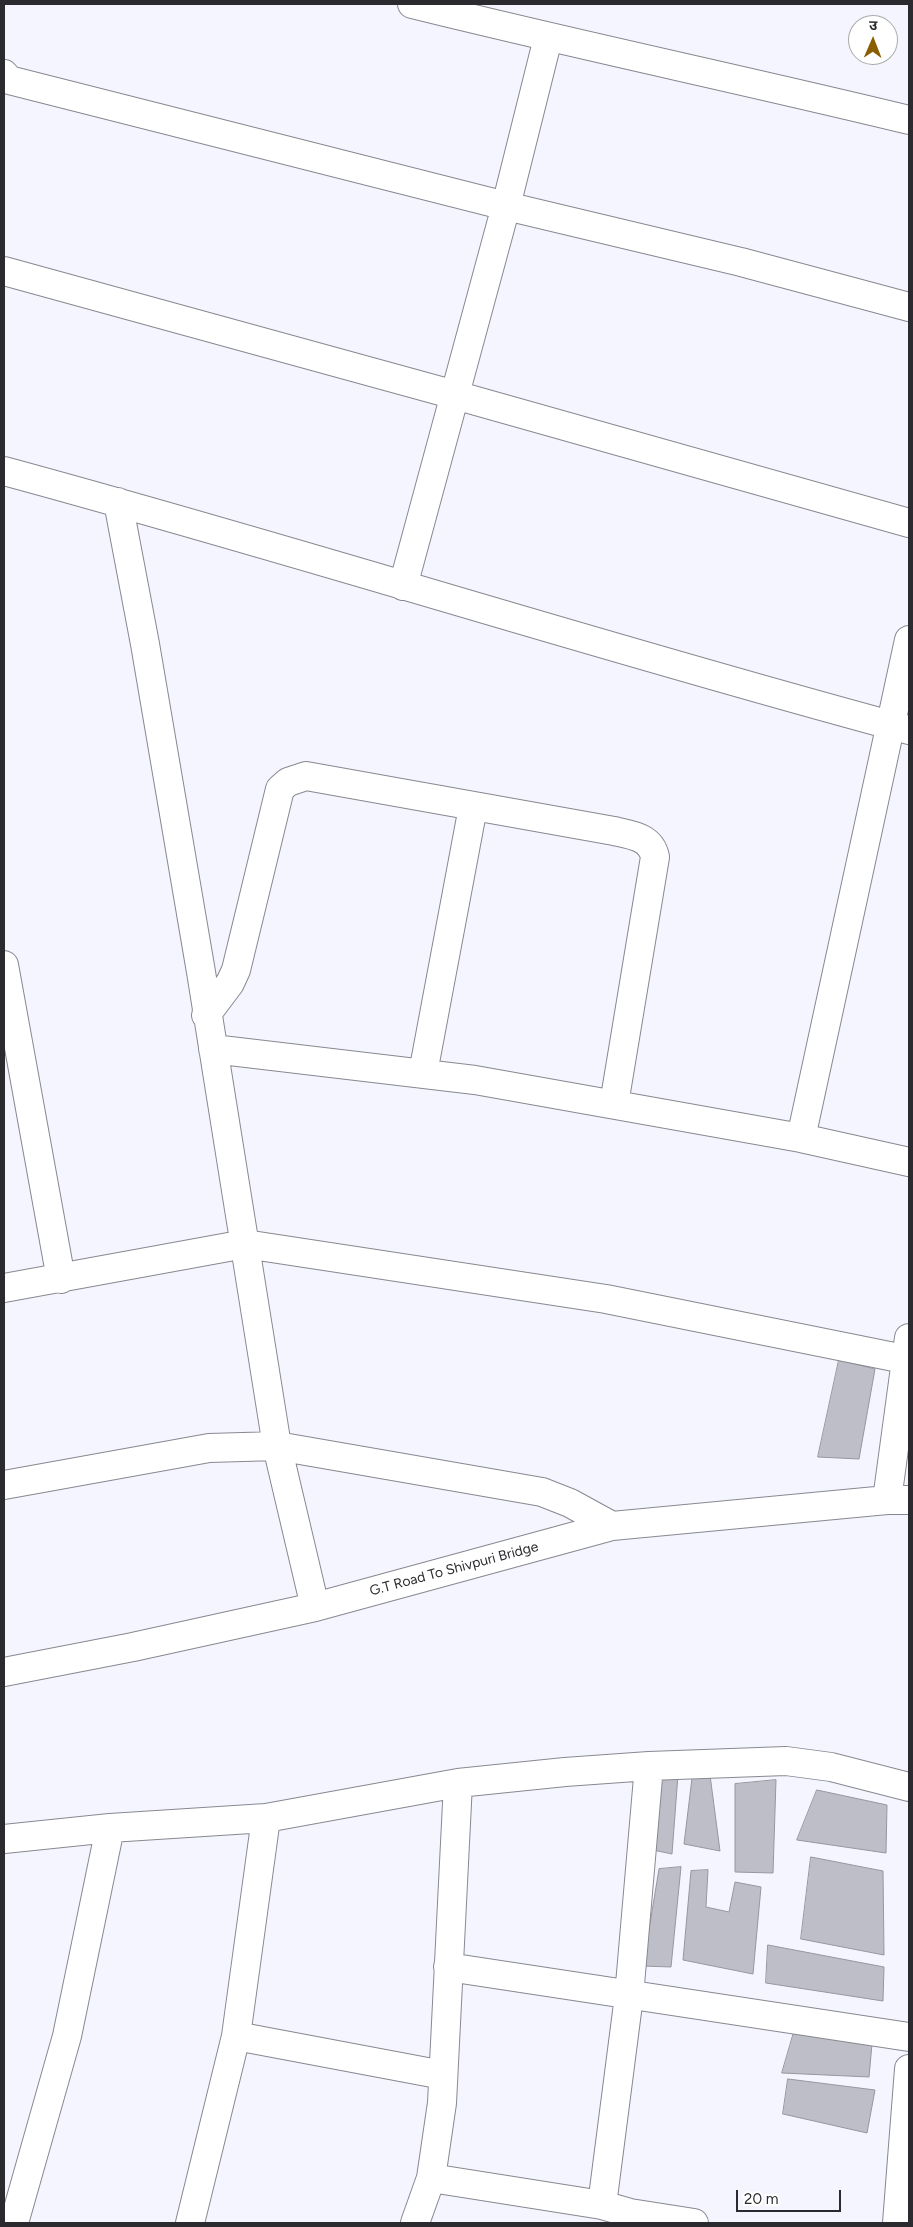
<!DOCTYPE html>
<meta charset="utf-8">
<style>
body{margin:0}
#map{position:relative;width:913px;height:2227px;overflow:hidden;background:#f5f5ff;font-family:Figtree,"Noto Sans Devanagari",sans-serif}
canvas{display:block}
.frame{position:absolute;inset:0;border:5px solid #2b2b2f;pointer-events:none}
.north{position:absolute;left:848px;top:15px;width:50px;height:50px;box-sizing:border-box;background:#fff;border:1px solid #aaaaac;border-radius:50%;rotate:1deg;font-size:14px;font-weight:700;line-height:20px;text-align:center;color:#2b2b2f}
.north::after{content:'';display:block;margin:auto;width:18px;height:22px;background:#8a5d00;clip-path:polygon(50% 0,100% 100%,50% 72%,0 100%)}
.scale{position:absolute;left:736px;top:2190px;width:105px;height:22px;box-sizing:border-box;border:2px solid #2b2b2f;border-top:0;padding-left:6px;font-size:15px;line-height:18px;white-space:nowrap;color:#2b2b2f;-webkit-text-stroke:4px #fff;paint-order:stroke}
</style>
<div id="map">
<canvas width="913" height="2227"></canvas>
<div class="frame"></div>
<div class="north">उ</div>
<div class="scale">20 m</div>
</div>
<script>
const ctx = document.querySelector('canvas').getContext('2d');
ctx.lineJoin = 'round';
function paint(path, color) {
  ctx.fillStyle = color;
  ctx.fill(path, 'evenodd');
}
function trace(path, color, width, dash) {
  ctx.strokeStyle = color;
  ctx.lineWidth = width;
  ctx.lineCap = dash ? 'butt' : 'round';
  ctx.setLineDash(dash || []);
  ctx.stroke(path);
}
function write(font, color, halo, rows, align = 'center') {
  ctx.font = font + ' Figtree,sans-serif';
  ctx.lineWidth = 4;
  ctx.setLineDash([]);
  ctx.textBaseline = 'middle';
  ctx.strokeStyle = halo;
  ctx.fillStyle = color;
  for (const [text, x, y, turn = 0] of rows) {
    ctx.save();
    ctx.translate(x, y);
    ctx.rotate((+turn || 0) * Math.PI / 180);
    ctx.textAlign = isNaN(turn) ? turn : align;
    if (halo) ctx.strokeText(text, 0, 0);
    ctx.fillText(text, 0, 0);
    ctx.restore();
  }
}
const building = new Path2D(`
 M839,1360L875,1369L859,1459L818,1457Z
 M678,1775L672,1854L653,1850L657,1778Z
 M710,1775L720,1851L684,1844L692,1778Z
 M776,1780L773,1873L735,1872V1784Z
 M817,1790L887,1805L886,1853L797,1840Z
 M811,1857L883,1871L884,1955L801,1939Z
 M681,1867L671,1967L643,1966L659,1869Z
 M708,1870L706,1907L729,1912L735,1882L761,1887L753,1974L683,1960L691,1871Z
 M768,1945L884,1967L883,2001L766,1983Z
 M794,2032L872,2044L869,2077L782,2073Z
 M788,2079L875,2090L867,2133L783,2114Z`);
const minor = new Path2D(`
 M412,4C577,45 744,80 909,120
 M4,74L9,80L506,206L741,262L909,307
 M4,271L455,395L909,523
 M4,471C307,553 606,649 909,730
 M118,502L145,644L201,972L277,1446L315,1607
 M403,586L506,206L548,38
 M4,965L61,1279
 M206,1015L230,983L236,970L280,789L288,782L306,776L614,831C632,835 651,837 655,857L614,1104
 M213,1049L475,1080L801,1138L909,1162
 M423,1073L473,807
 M801,1138L909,640
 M4,1288L245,1244L606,1299L909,1360
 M4,1485L209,1448L277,1446L542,1492L570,1503L612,1526
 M887,1500L909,1338
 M4,1672L133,1647L315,1607L612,1526L887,1500H909
 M4,1839L110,1828L266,1818L458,1783L565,1772L649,1766L786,1761L831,1767L909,1787
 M448,1967L909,2037
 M236,2036L443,2075
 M431,2178L602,2205L630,2213L694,2223
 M602,2205L629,1996L649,1766
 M14,2223L67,2036L110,1828
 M190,2223L236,2036L266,1818
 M415,2223L431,2178L442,2103L458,1783
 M897,2223L909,2069`);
const streetNames = [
 ["G.T Road To Shivpuri Bridge",454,1569,-15]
];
paint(building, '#bebec8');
trace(building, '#96969f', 1);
trace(minor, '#888891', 30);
trace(minor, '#fff', 28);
write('14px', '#2b2b2f', '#fff', streetNames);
</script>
